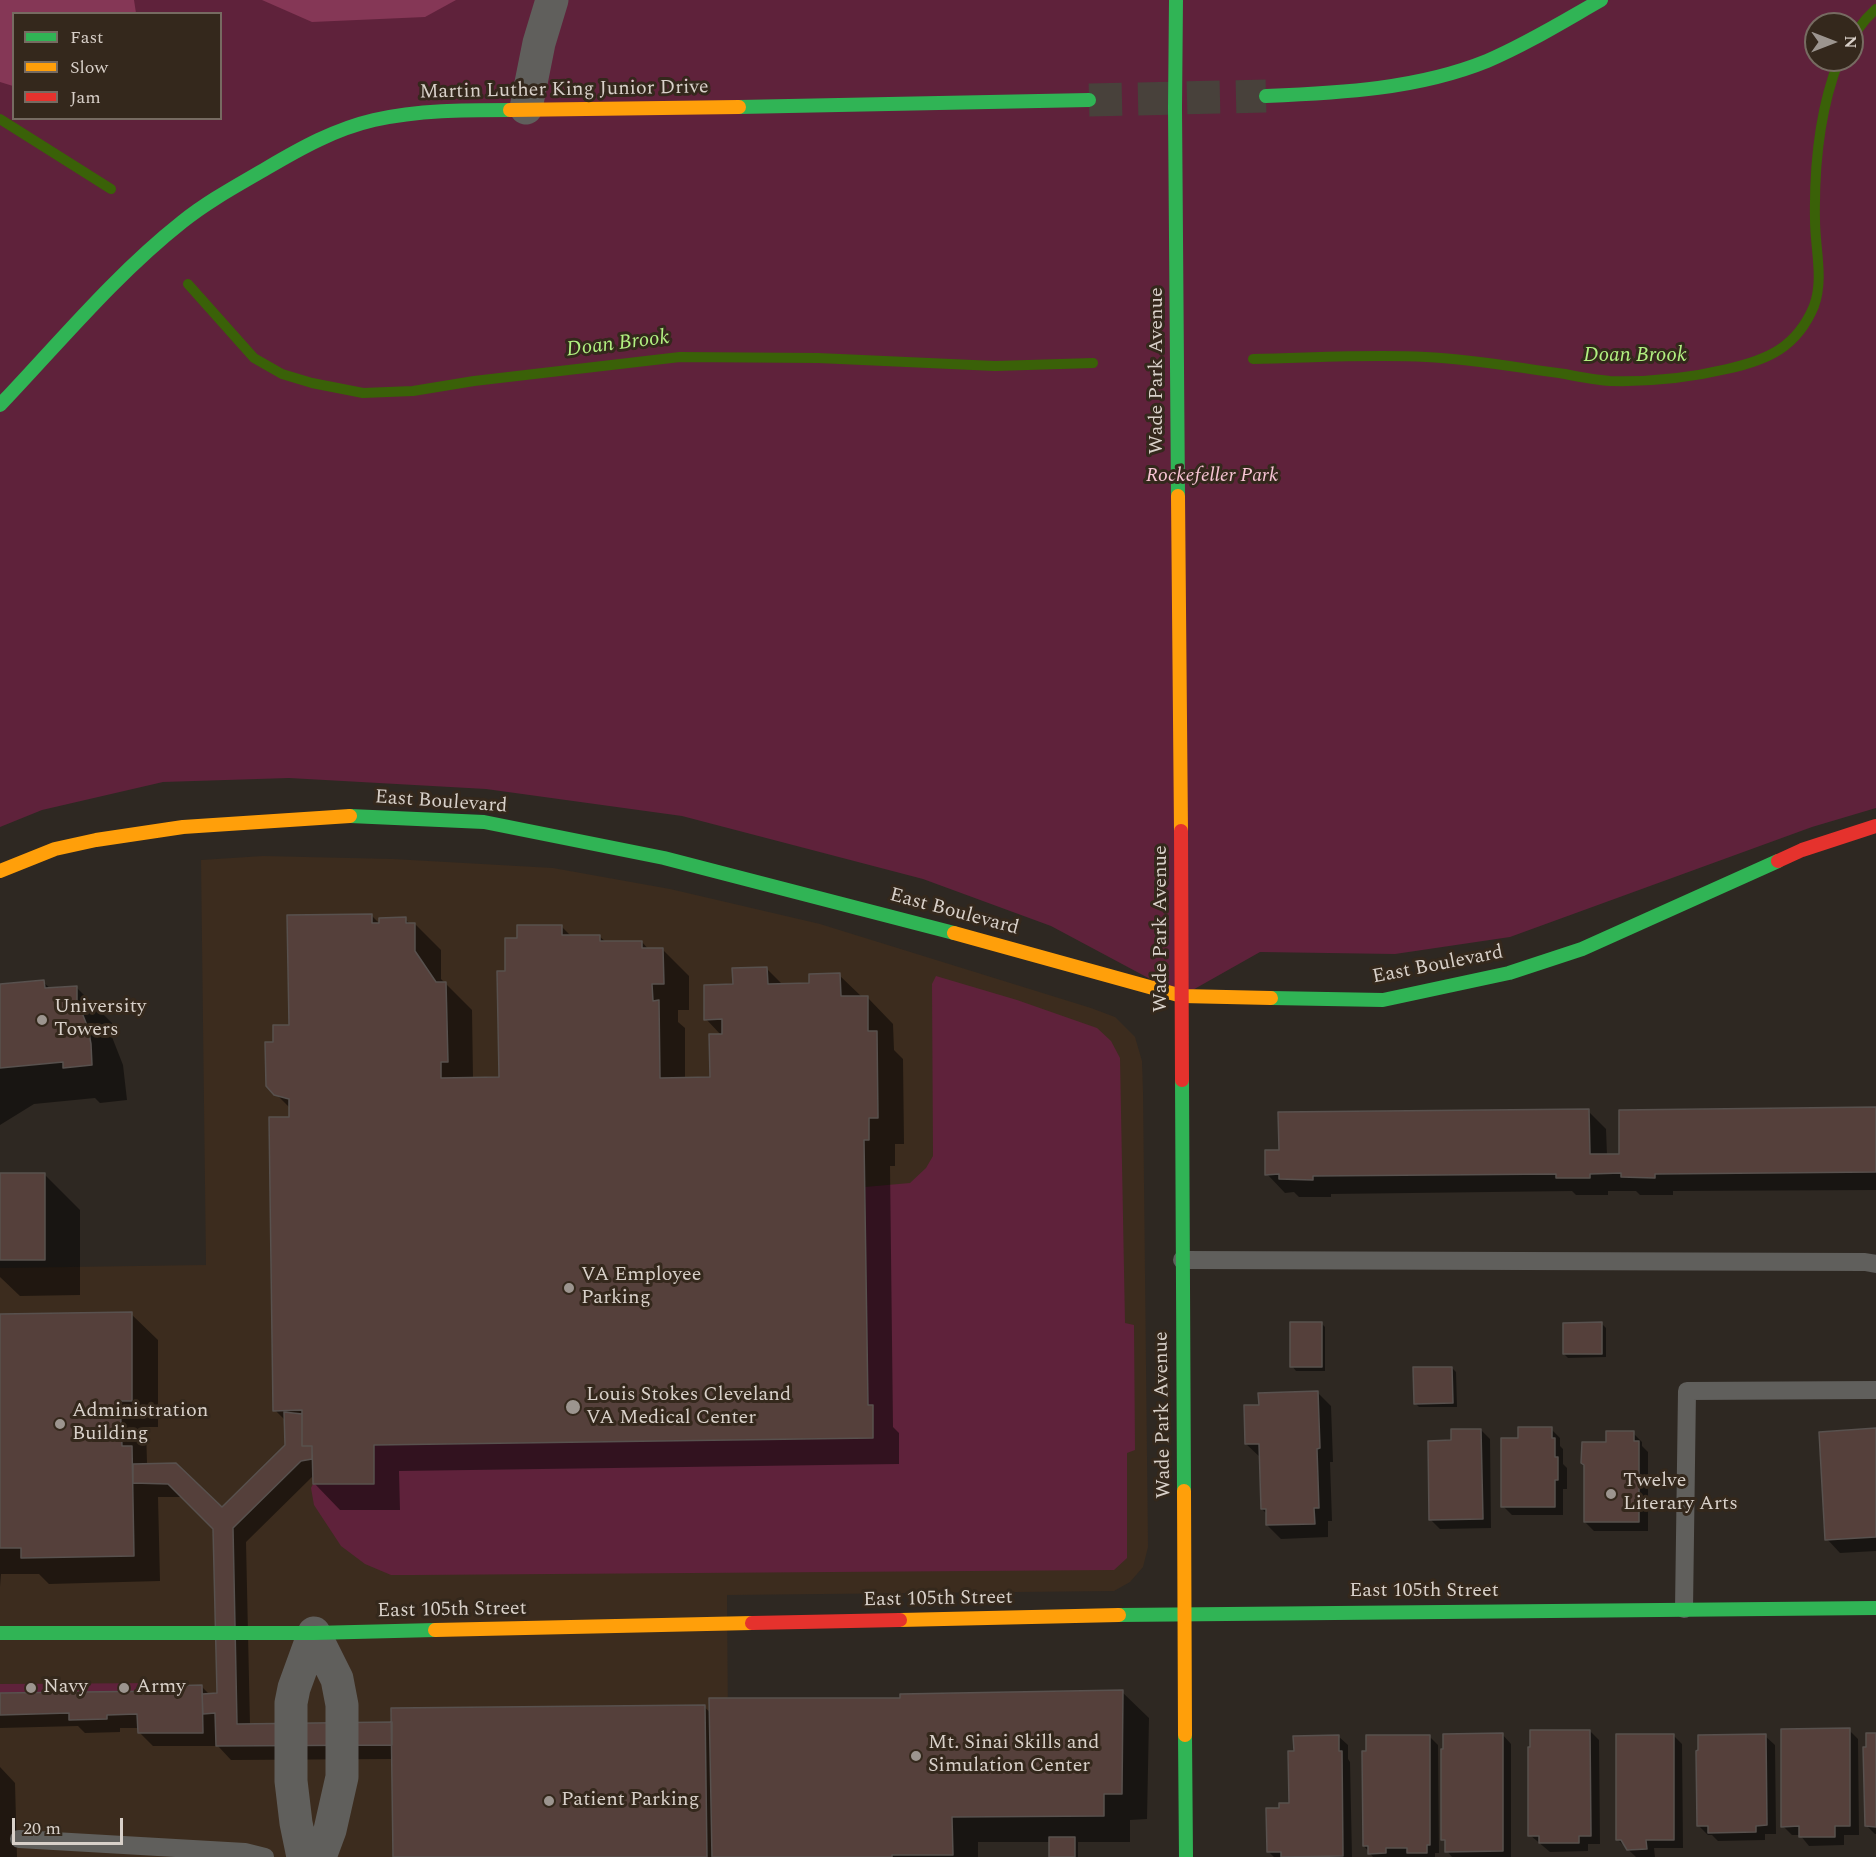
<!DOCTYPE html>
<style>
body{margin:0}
#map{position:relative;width:1876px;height:1857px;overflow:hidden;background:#2e2822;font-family:Spectral,serif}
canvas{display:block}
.legend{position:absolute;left:12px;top:12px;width:210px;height:108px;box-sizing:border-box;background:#34281c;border:2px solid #766b61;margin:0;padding:8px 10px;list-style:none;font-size:18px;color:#d8d0c9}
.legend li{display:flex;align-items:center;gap:12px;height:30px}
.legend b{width:30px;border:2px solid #766b61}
.north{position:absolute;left:1804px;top:12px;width:60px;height:60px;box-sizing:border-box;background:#34281c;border:2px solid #766b61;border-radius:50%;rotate:90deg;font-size:16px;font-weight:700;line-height:24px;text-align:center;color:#d8d0c9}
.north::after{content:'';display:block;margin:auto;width:21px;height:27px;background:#9c958f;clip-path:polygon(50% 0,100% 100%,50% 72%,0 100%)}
.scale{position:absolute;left:12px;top:1818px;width:111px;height:27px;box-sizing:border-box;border:3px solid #d8d0c9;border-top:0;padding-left:8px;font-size:18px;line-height:21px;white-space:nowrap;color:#d8d0c9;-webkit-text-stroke:4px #34281c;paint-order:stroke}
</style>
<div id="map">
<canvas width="1876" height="1857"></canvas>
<ul class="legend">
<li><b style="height:8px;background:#30b455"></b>Fast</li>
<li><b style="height:8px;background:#ff9f0a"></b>Slow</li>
<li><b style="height:8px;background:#e5322d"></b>Jam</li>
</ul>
<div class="north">N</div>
<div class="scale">20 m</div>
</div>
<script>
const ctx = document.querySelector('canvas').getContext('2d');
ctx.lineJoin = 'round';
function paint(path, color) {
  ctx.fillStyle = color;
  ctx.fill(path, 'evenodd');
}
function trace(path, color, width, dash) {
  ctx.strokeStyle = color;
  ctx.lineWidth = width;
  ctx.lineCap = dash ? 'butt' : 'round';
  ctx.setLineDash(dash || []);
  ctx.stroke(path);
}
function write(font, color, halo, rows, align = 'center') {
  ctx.font = font + ' Spectral,serif';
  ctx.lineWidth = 6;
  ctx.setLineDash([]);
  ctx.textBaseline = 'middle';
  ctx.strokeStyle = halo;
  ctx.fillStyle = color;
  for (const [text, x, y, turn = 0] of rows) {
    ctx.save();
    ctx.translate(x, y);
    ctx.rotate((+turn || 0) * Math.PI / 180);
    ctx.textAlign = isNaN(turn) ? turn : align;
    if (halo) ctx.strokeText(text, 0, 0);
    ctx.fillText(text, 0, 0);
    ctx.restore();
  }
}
const built = new Path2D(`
 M263,856L393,859L553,868L670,889L820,924L1091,1008L1115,1017L1135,1037L1142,1061L1143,1092L1148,1547L1143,1567L1130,1582L1114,1591L727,1595L729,1857H0V1268L206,1265L201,860Z`);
const green = new Path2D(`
 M0,0H1876V808L1812,827L1510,937L1395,954L1260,952L1182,996L1051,926L923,879L682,816L486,789L289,778L163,782L42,810L0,827ZM14,14H220V118H14ZM1816,24H1852V60H1816Z
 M936,976L1017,1000L1097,1028L1111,1041L1120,1058L1125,1323L1134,1325L1135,1450L1127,1453V1558L1114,1570L414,1575H391L365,1564L341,1546L314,1505L311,1488L313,1484H374V1445L873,1438V1405H868L865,1187L910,1183L926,1168L933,1156L932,984Z
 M163,1683V1691L0,1693V1684Z`);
const forest = new Path2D(`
 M0,0H134L136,13L14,14L13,86L0,82Z
 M262,0H456L425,17L312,22Z`);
const shadow = new Path2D(`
 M371,915L381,925L405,919L410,924H415L441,950V979L472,1010L473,1079L500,1078L507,973L518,939L561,926L571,936H599L606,942H642L649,950H663L689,976V1010H678V1022L685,1028V1079H712L722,1036L706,1019L734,986L767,969L783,985H811L839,975L862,997H867L893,1024L894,1050L903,1059L904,1144H895V1166H890L893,1427L899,1433V1464L399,1471L400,1510H340L314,1483V1475L246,1542L250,1725L393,1724L704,1707L711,1713L901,1699L1122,1692L1149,1718L1147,1819L1130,1820V1842H1078V1857H1050V1842H978V1857H394L393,1759L231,1760L218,1746H153L139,1732V1728H120V1732L85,1733L78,1726L0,1728V1695L164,1692L202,1687L210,1695H219L215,1529L183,1497H158L160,1581L49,1584L39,1574H1L0,1587V1315L131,1314L158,1340V1427H146L147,1463L222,1510L286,1446V1421L275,1410L290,1108L267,1085L275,1043L290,1026Z
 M43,982L51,989L76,987L112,1023V1037L123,1065L127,1100L100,1103L95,1098L34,1104L0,1125V986Z
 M1876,1108V1190L1673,1191V1195H1640L1636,1191H1608V1195H1576L1572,1191L1331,1194V1197H1299L1294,1192L1285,1193L1267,1174L1588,1111L1606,1129L1607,1155H1621Z
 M44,1174L80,1210V1295L20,1296L0,1277V1175Z
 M1321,1323L1325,1327V1371H1296L1292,1366Z
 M1602,1324L1606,1328V1357L1568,1358L1564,1354Z
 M1452,1368L1456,1372L1457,1407H1419L1415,1403Z
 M1318,1393L1331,1406L1333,1462H1330L1332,1521H1328V1537L1281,1539L1267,1525V1514L1262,1509L1261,1458L1246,1444Z
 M1551,1429L1560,1438V1446L1563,1449V1464L1567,1468V1489H1563V1515H1512L1503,1506L1519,1440Z
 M1481,1430L1490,1439L1491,1528L1440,1529L1431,1520Z
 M1876,1430V1551L1840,1553L1827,1539Z
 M1633,1433L1642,1442V1446L1648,1452V1531H1594L1585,1522L1608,1443Z
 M1849,1730L1858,1739L1859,1835H1844V1845L1809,1846L1800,1835H1792L1783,1826Z
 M1590,1731L1599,1740L1600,1844H1588V1851L1550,1852L1530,1835Z
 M1502,1734L1511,1744V1857H1452L1447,1851V1843L1443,1840L1444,1751Z
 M1876,1734V1834H1875L1866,1825Z
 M1673,1735L1682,1744L1683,1848H1654L1655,1857H1636L1618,1840Z
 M1338,1736L1348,1745V1759L1350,1762L1352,1857H1274L1268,1851L1281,1809L1290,1805Z
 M1429,1736L1438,1745L1439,1853H1435V1857H1373L1364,1846Z
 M1765,1736L1775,1745L1776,1834H1765V1840L1718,1841L1712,1835H1708L1699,1826Z
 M0,1767L15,1783L17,1857H0Z`);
const stream = new Path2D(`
 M1852,37L1866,19L1876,9
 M0,119L111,189
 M188,284L254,358L282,374L312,383L363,393L413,391L474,381L680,357L818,358L995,366L1093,363
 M1253,359C1311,358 1369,354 1426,357C1473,359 1519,368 1565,374C1580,377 1595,380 1610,381C1650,382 1689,378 1727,369C1768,360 1797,347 1814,306C1824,279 1815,248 1815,220C1814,166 1819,111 1839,60`);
const building = new Path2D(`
 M372,914V923H379V918L406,917V923H415V951L436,982H446L448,1062H441V1078L499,1077L497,971H505V938H517V925H562V935H600V941H642V948H663L664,984H652L653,1001L659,1000L660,1078L710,1077L709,1034H722V1019L704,1020V985L733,984L732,968L767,967L768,984L809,983V974L840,973L841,996H868V1031H877L878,1118H869V1140H864L868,1405H873V1438L374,1445V1484H313L312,1446H302V1410L273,1411L269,1117H289V1099L274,1095L266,1086L265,1042H273V1025H289L287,915Z
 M44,980L45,988L77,986V1000L88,1028L91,1044L92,1065L63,1068V1062L0,1068V984Z
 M1876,1107V1172L1655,1174V1178L1621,1177V1173L1590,1174V1178H1556V1174L1313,1176V1180L1279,1179V1174L1265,1175V1150H1279L1278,1112L1589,1109L1590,1154H1619V1110Z
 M0,1173H45V1260H0Z
 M132,1312V1401H120L122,1446H132L134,1556L21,1558V1548H0V1314Z
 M1290,1322H1322V1367H1290Z
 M1602,1322V1354H1563V1323Z
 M1413,1367H1452L1453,1403L1414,1404Z
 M1318,1391L1320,1448L1317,1449L1319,1508H1314L1315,1524L1266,1525V1509H1261L1259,1444H1245L1244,1405H1259L1258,1393Z
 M284,1412L302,1414V1446H312V1459L301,1461L233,1528L237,1724L392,1722V1745L216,1746L215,1713L203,1714L202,1694L217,1693L213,1529L168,1484L133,1483V1464L176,1463L222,1507L285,1445Z
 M1518,1427H1552V1438H1555V1457H1558V1480H1555V1507H1501V1438H1518Z
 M1876,1428V1537L1825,1540L1819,1432Z
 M1451,1429H1481L1483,1519L1429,1520L1428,1441L1451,1440Z
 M1606,1431H1634V1441H1639V1522H1584V1465L1581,1463L1582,1442H1606Z
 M202,1685L203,1733H138L137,1714L107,1715V1719L69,1720V1713L0,1715V1693L163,1691L164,1686Z
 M1123,1690L1122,1794H1104V1816L952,1817L953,1855H892V1857H712L709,1698H900V1694Z
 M705,1705L707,1857H393L391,1708Z
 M1850,1728V1826H1835V1837H1799V1826L1781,1827V1729Z
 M1530,1730H1590L1591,1836H1579V1843H1539V1836H1528V1747H1530Z
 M1503,1733V1851L1445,1852V1840H1441V1749H1443V1734Z
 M1866,1733H1876V1827L1865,1826L1863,1747H1866Z
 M1616,1734H1674V1840H1646L1647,1849L1627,1850L1621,1840H1616Z
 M1766,1734L1767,1825L1756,1826V1832L1708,1833V1826H1697L1696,1751L1698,1750V1735Z
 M1339,1735V1751H1342L1343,1856L1281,1857V1852H1267L1266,1808H1279V1803H1289L1288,1751H1294L1293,1736Z
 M1366,1735H1430V1845H1427V1853H1407V1848H1386V1853L1368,1854V1846H1363L1362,1751H1366Z
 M1049,1837H1075V1857H1049Z`);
const secondaryTunnel = new Path2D(`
 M1089,100L1266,96`);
const lane = new Path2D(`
 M1182,1260L1865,1262L1876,1264
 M1684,1609L1687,1391L1876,1390
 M19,1839L245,1852L265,1857`);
const street = new Path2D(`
 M526,108L539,43L552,0
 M314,1633L337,1679L342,1705V1777L330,1830L320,1857
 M303,1857L296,1823L291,1781V1703L294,1688L314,1633`);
const fast = new Path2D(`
 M1176,0L1175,108L1178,496
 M1266,96C1340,93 1418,89 1487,61C1527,44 1564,21 1601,0
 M739,107L1089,100
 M0,405C59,343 115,275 182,222C208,201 238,185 267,168C301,148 335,129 374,120C419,110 464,110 510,110
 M350,816L484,822L664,858L954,933
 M1271,998L1383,1000L1509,973L1582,949L1778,861
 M1182,1080L1184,1491
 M1119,1615L1876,1608
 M0,1633H314L435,1630
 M1185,1735L1186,1857`);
const slow = new Path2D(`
 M510,110L739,107
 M1178,496L1181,831
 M0,871L55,849L96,840L183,827L350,816
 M954,933L1182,996L1271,998
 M1184,1491L1185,1735
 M900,1620L1119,1615
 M435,1630L752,1623`);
const jam = new Path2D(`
 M1181,831L1182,1080
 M1778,861L1802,850L1876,826
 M752,1623L900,1620`);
const markers = [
 [42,1020,6,"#9c958f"],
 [569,1288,6,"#9c958f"],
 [573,1407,8,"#9c958f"],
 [60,1424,6,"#9c958f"],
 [1611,1494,6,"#9c958f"],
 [31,1688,6,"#9c958f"],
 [124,1688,6,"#9c958f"],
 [916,1756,6,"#9c958f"],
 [549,1801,6,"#9c958f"]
];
const streetNames = [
 ["Martin Luther King Junior Drive",564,91,-1],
 ["Wade Park Avenue",1158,371,-90],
 ["East Boulevard",441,803,4],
 ["East Boulevard",954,913,15],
 ["Wade Park Avenue",1162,929,-90],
 ["East Boulevard",1438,966,-11],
 ["Wade Park Avenue",1164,1415,-91],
 ["East 105th Street",1424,1592],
 ["East 105th Street",938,1600,-1],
 ["East 105th Street",452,1611,-1]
];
const parkNames = [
 ["Rockefeller Park",1212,477]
];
const poiNames = [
 ["University",54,1008],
 ["Towers",54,1031],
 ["VA Employee",581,1276],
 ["Parking",581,1299],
 ["Louis Stokes Cleveland",586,1396],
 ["VA Medical Center",586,1419],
 ["Administration",72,1412],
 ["Building",72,1435],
 ["Twelve",1623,1482],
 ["Literary Arts",1623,1505],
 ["Navy",43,1688],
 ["Army",136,1688],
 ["Mt. Sinai Skills and",928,1744],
 ["Simulation Center",928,1767],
 ["Patient Parking",561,1801]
];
const waterNames = [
 ["Doan Brook",618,345,-7],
 ["Doan Brook",1635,357]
];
paint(built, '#3c2c1e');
paint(green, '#5f223b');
paint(forest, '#853756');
paint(shadow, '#0007');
trace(stream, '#3a6108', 10);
paint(building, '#55403b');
trace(building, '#58514e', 1.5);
trace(secondaryTunnel, '#48413b', 33, [33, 16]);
trace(lane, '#605f5c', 18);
trace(street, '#605f5c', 33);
trace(fast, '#30b455', 14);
trace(slow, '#ff9f0a', 14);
trace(jam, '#e5322d', 14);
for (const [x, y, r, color] of markers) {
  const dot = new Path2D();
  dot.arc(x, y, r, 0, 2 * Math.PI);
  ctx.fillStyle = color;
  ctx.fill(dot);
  trace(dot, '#34281c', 2);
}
write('20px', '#d8d0c9', '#34281c', streetNames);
write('italic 20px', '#f8c4d5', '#34281c', parkNames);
write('20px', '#d8d0c9', '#34281c', poiNames, 'left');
write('italic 21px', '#b2f181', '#34281c', waterNames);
</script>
